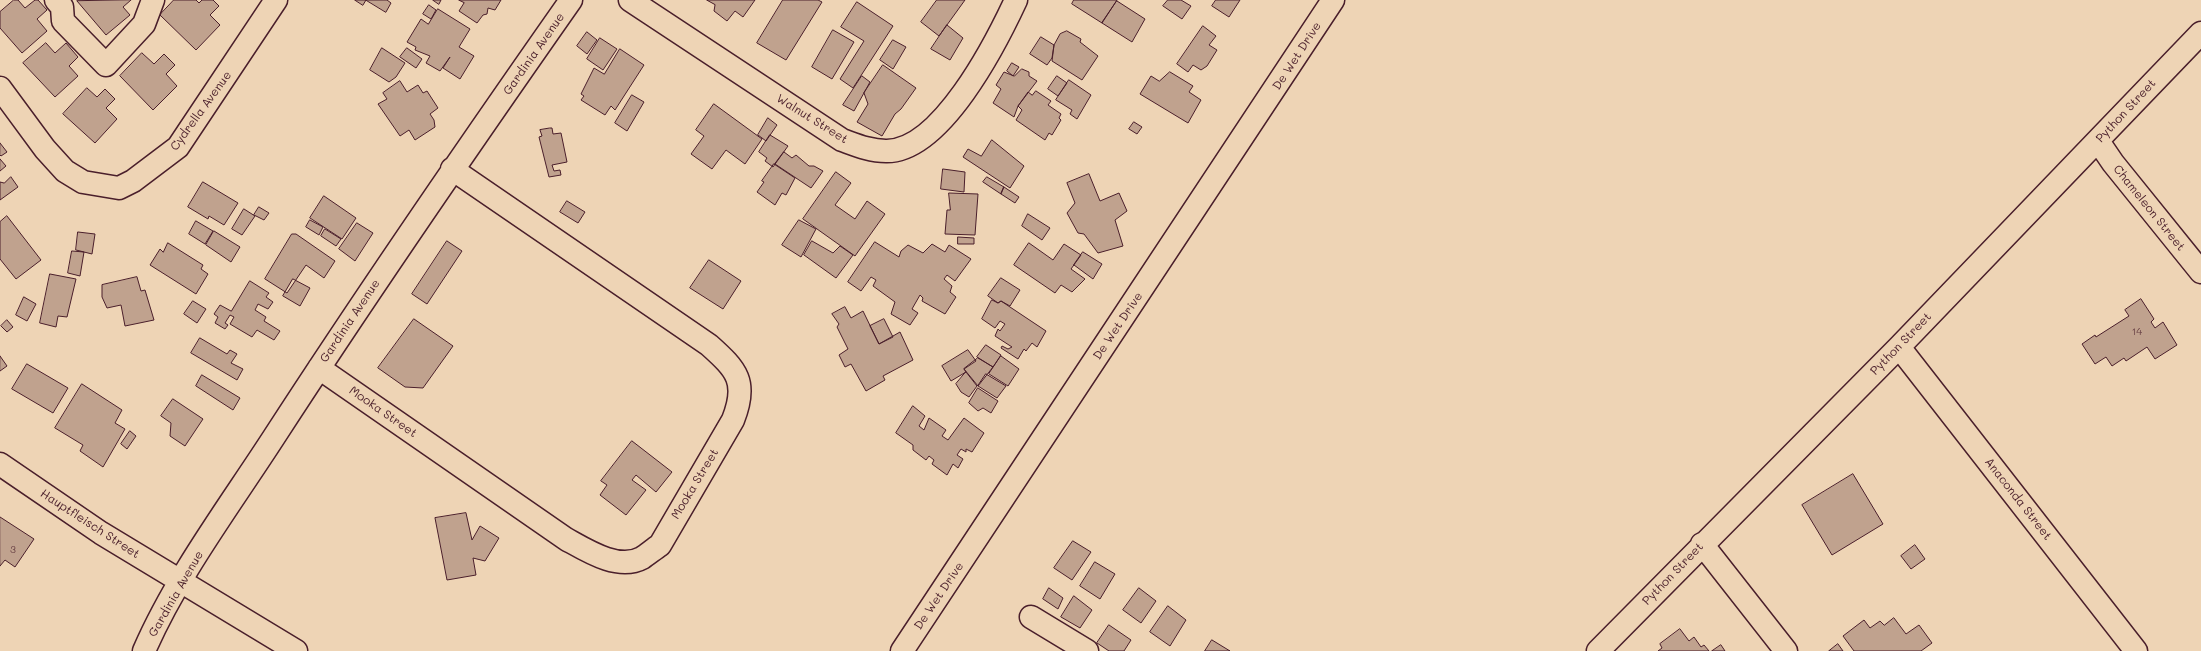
<!DOCTYPE html>
<style>
body{margin:0}
canvas{display:block;background:#eed4b5}
</style>
<canvas width="2201" height="651"></canvas>
<script>
const ctx = document.querySelector('canvas').getContext('2d');
ctx.lineJoin = 'round';
function paint(path, color) {
  ctx.fillStyle = color;
  ctx.fill(path, 'evenodd');
}
function trace(path, color, width, dash) {
  ctx.strokeStyle = color;
  ctx.lineWidth = width;
  ctx.lineCap = dash ? 'butt' : 'round';
  ctx.setLineDash(dash || []);
  ctx.stroke(path);
}
function write(font, color, halo, rows, align = 'center') {
  ctx.font = font + ' Mali,sans-serif';
  ctx.lineWidth = 3;
  ctx.setLineDash([]);
  ctx.textBaseline = 'middle';
  ctx.strokeStyle = halo;
  ctx.fillStyle = color;
  for (const [text, x, y, turn = 0] of rows) {
    ctx.save();
    ctx.translate(x, y);
    ctx.rotate((+turn || 0) * Math.PI / 180);
    ctx.textAlign = isNaN(turn) ? turn : align;
    if (halo) ctx.strokeText(text, 0, 0);
    ctx.fillText(text, 0, 0);
    ctx.restore();
  }
}
const building = new Path2D(`
 M14,0H18L25,8L35,0H38L47,10L37,19L47,31L22,53L0,28V12Z
 M131,0L123,7L130,15L106,35L77,1Z
 M174,0H196L199,3L202,0H213L219,6L210,15L220,25L196,50L160,15Z
 M355,0H366L363,5Z
 M366,0H387L391,3L386,12Z
 M433,0H441L439,4Z
 M459,0H501L495,10L488,8L487,14L483,15L477,23L459,11L464,3Z
 M707,0H755L743,17L735,11L727,21L714,11L715,5Z
 M783,0H818L822,2L786,60L757,43Z
 M937,0H965L939,36L921,22Z
 M1074,0H1117L1102,23L1072,4Z
 M1168,0H1181L1191,6L1182,19L1163,6Z
 M1216,0H1240L1229,17L1212,6Z
 M1117,1L1145,19L1132,42L1102,23Z
 M857,2L893,26L853,88L840,79L864,41L841,27Z
 M429,5L436,10L431,19L423,14Z
 M438,9L470,29L459,47L474,56L460,79L443,68L450,57L440,71L426,63L430,56L415,50L416,47L407,42L421,19L428,24Z
 M947,25L963,38L950,60L931,49Z
 M1203,26L1216,36L1209,45L1217,50L1207,66L1201,70L1193,65L1188,72L1177,64Z
 M833,30L854,42L832,79L812,67Z
 M1067,31L1081,39L1080,42L1098,56L1082,80L1052,61L1054,45L1060,34Z
 M587,32L597,40L587,54L577,46Z
 M1041,37L1054,45L1052,58L1047,65L1030,54Z
 M600,38L617,49L603,70L587,59Z
 M893,40L906,47L893,69L880,60Z
 M46,43L55,53L66,43L78,57L69,66L78,76L55,97L23,63Z
 M382,48L405,63L396,77L389,82L370,70Z
 M407,48L422,59L416,68L400,57Z
 M620,49L644,65L615,110L611,106L605,115L581,100L584,96L581,94L594,68L604,74Z
 M142,53L154,64L164,54L175,65L166,74L177,86L153,110L120,76Z
 M1012,63L1019,67L1013,76L1007,71Z
 M883,65L916,88L901,109L895,114L882,136L857,122L868,104L864,93Z
 M1022,69L1029,72V76L1037,81L1018,106L1014,117L993,103L1001,89L996,85L1004,72L1014,76Z
 M1170,72L1193,86L1189,92L1201,100L1188,123L1140,94L1151,76L1159,81Z
 M862,76L870,82L854,111L843,105Z
 M1057,76L1067,83L1058,96L1048,89Z
 M1069,80L1091,95L1077,119L1070,114L1072,110L1056,100Z
 M400,81L407,92L418,85L423,93L427,91L438,108L430,114L434,120L435,127L415,140L409,130L400,136L378,104L387,99L383,93Z
 M87,88L97,97L105,89L115,99L106,108L117,119L95,143L63,114Z
 M1036,91L1051,101L1048,105L1061,114L1059,118L1061,120L1052,135L1049,133L1045,140L1016,120L1022,110L1018,106L1028,92L1032,95Z
 M632,95L644,102L627,131L615,123Z
 M714,104L762,139L745,164L726,150L712,169L691,154L704,136L696,130Z
 M768,118L777,125L766,141L758,135Z
 M1134,122L1142,127L1137,134L1129,129Z
 M550,128H552L553,134L561,133L567,162L552,165L554,171L560,170L561,175L549,177L539,137L542,136L540,130Z
 M770,135L788,146L773,167L765,161L767,158L759,152Z
 M992,140L1024,166L1010,188L963,157L968,149L981,156Z
 M0,143L7,152L1,156L0,155Z
 M784,152L792,158L796,155L809,166H814L823,171L811,188L775,164Z
 M0,159L6,166L0,171Z
 M774,164L795,178L786,195L782,193L775,205L757,192L764,182L762,181Z
 M943,169L965,172L964,192L941,189Z
 M836,172L851,183L835,205L855,219L867,201L885,214L855,256L803,219Z
 M1089,174L1100,201L1119,193L1127,211L1115,220L1123,246L1098,253L1084,234L1078,233L1067,213L1075,203L1067,183Z
 M11,177L18,187L0,200V182L4,183Z
 M987,177L1004,187L1001,194L983,182Z
 M203,182L238,203L224,225L209,216L208,219L188,207Z
 M1004,187L1019,197L1015,203L1001,194Z
 M949,193L978,194L975,235L945,234L947,210H950Z
 M324,196L356,218L342,239L310,218Z
 M567,201L585,212L578,223L560,212Z
 M259,207L269,213L264,220L254,215Z
 M244,209L255,216L242,235L232,229Z
 M1028,214L1050,228L1042,240L1022,226Z
 M7,216L41,260L16,279L0,259V222Z
 M310,220L323,227L319,235L306,227Z
 M799,220L816,229L801,257L782,245Z
 M196,221L213,231L205,244L189,234Z
 M357,223L373,233L355,261L339,249Z
 M325,229L341,239L336,246L321,236Z
 M214,231L240,247L231,262L206,245Z
 M78,232L95,234L92,254L76,250Z
 M292,234H296L335,261L324,278L306,265L287,293L265,279Z
 M958,237L974,238V244H958Z
 M447,241L462,251L427,304L412,294Z
 M812,241L833,253L840,246L853,255L836,278L804,255Z
 M875,242L899,257L901,251L908,245L923,253L932,244L945,252L949,245L971,259L955,281L947,275L944,279L952,286L950,292L956,297L945,314L922,301L923,298L920,295L912,309L918,313L910,325L891,314L895,302L873,286L876,280L871,277L861,291L848,282Z
 M168,243L203,265L201,269L208,274L196,294L150,265L160,249L163,252Z
 M1029,243L1053,260L1064,244L1081,255L1071,269L1085,279L1072,292L1061,285L1055,293L1014,265Z
 M72,251L84,252L80,276L68,273Z
 M1083,252L1102,264L1093,279L1074,265Z
 M709,260L741,281L723,309L690,288Z
 M50,274L76,279L67,317L58,316L56,327L40,323Z
 M137,277L141,291L145,290L154,320L125,326L121,305L107,308L102,297V285Z
 M1001,278L1020,290L1010,306L1001,301L998,303L988,296Z
 M293,279L310,288L300,306L283,296Z
 M250,281L269,293L266,297L273,302L268,309L258,304L255,310L266,317L264,321L280,331L274,340L257,330L252,337L230,324L234,317L230,315L225,323L228,325L225,329L215,323L218,317L214,314L220,305L231,311Z
 M24,297L36,304L27,321L16,315Z
 M2141,299L2154,319L2151,322L2155,328L2163,322L2177,345L2155,359L2147,347L2126,361L2124,358L2112,366L2106,357L2095,364L2082,344L2095,335L2096,337L2129,316L2125,310Z
 M992,300L998,303L1001,301L1046,331L1037,347L1032,343L1026,351L1024,349L1018,359L1001,348L1002,346L1008,349L1012,347L995,336L998,329L1000,331L1005,324L1000,321L995,328L982,319Z
 M193,301L206,309L197,323L184,314Z
 M845,307L851,318L863,311L879,344L900,332L913,360L883,376L885,380L866,391L851,364L845,367L839,355L848,349L837,327L839,324L832,314Z
 M414,319L453,346L423,388L405,387L378,368Z
 M884,319L893,337L879,344L870,326Z
 M7,320L13,327L7,332L1,326Z
 M200,338L227,354L230,350L237,354L231,363L243,369L237,380L191,353Z
 M986,345L1001,355L993,367L977,357Z
 M968,350L976,361L964,369L966,372L951,381L942,366Z
 M0,356L7,366L0,371Z
 M1001,356L1019,369L1008,386L989,374Z
 M978,358L993,367L978,386L964,369Z
 M27,364L68,388L53,413L12,389Z
 M966,372L977,386L969,397L961,392L956,384Z
 M986,374L1006,386L997,398L978,386Z
 M202,375L240,398L233,410L196,386Z
 M82,384L122,410L115,423L125,429L103,467L80,451L83,445L55,428Z
 M978,388L998,401L991,413L983,408L978,411L969,403Z
 M173,399L203,419L185,446L170,436L171,423L161,416Z
 M913,406L925,416L919,426L924,430L929,418L946,430L942,436L948,440L964,418L984,433L972,452L966,449V452L961,449L957,455L963,459L958,468L953,464L947,475L932,464L934,460L929,456L926,460L913,450V445L896,433Z
 M130,431L136,436L127,449L121,444Z
 M632,441L672,472L656,492L636,475L632,480L646,490L626,515L600,495L607,485L601,481Z
 M1853,474L1883,524L1832,555L1802,505Z
 M466,513L472,540L480,526L499,538L485,561L473,558L476,575L447,580L435,518Z
 M0,517L34,539L15,567L5,560L0,566Z
 M1073,541L1091,552L1072,580L1054,568Z
 M1915,545L1925,559L1911,569L1901,556Z
 M1095,562L1115,574L1100,599L1080,586Z
 M1049,588L1063,598L1058,609L1043,599Z
 M1139,588L1156,601L1141,623L1123,610Z
 M1074,596L1092,610L1080,628L1061,617Z
 M1168,606L1186,620L1170,646L1150,632Z
 M1894,618L1906,634L1919,625L1932,643L1921,651H1854L1843,636L1864,620L1870,628L1880,621L1884,625Z
 M1109,625L1131,640L1124,651H1109L1097,643Z
 M1680,629L1689,641L1694,637L1701,647L1704,645L1709,651H1658L1662,648L1660,644Z
 M1212,640L1230,651H1205Z
 M1838,644L1843,651H1829Z
 M1721,645L1725,651H1712Z`);
const street = new Path2D(`
 M56,0L62,7L63,21L106,65L144,24L153,0
 M630,0L842,140C856,145 870,151 886,151C941,152 996,43 1016,0
 M0,88L45,149L65,171L83,182L119,188L133,181L178,147L276,0
 M2098,141L2113,163L2201,272
 M1899,347L2136,651
 M319,368L566,539C586,550 618,571 642,558C648,554 654,549 660,545L733,420C748,382 737,370 709,345L452,169
 M0,464L101,533L296,651
 M1702,544L1786,651
 M1031,617L1087,651
 M144,651C176,577 230,505 274,437C370,289 470,144 571,0
 M1598,651L1899,347L2201,33`);
const secondary = new Path2D(`
 M902,651L1333,0`);
const numberNames = [
 ["14",2137,332],
 ["3",13,550]
];
const streetNames = [
 ["Gardinia Avenue",534,54,-55],
 ["De Wet Drive",1297,56,-57],
 ["Cydrella Avenue",201,111,-54],
 ["Python Street",2126,111,-47],
 ["Walnut Street",812,119,32],
 ["Chameleon Street",2149,208,51],
 ["Gardinia Avenue",350,321,-56],
 ["De Wet Drive",1118,326,-56],
 ["Python Street",1901,344,-46],
 ["Mooka Street",383,412,35],
 ["Mooka Street",695,484,-59],
 ["Anaconda Street",2018,499,52],
 ["Hauptfleisch Street",90,524,33],
 ["Python Street",1673,574,-46],
 ["Gardinia Avenue",176,594,-60],
 ["De Wet Drive",939,596,-56]
];
paint(building, '#c0a28e');
trace(building, '#4a1f2b', 1);
trace(street, '#4a1f2b', 25);
trace(secondary, '#4a1f2b', 25);
trace(street, '#eed4b5', 22);
trace(secondary, '#eed4b5', 22);
write('10px', '#684044', null, numberNames);
write('12px', '#4a1f2b', '#eed4b5', streetNames);
</script>
